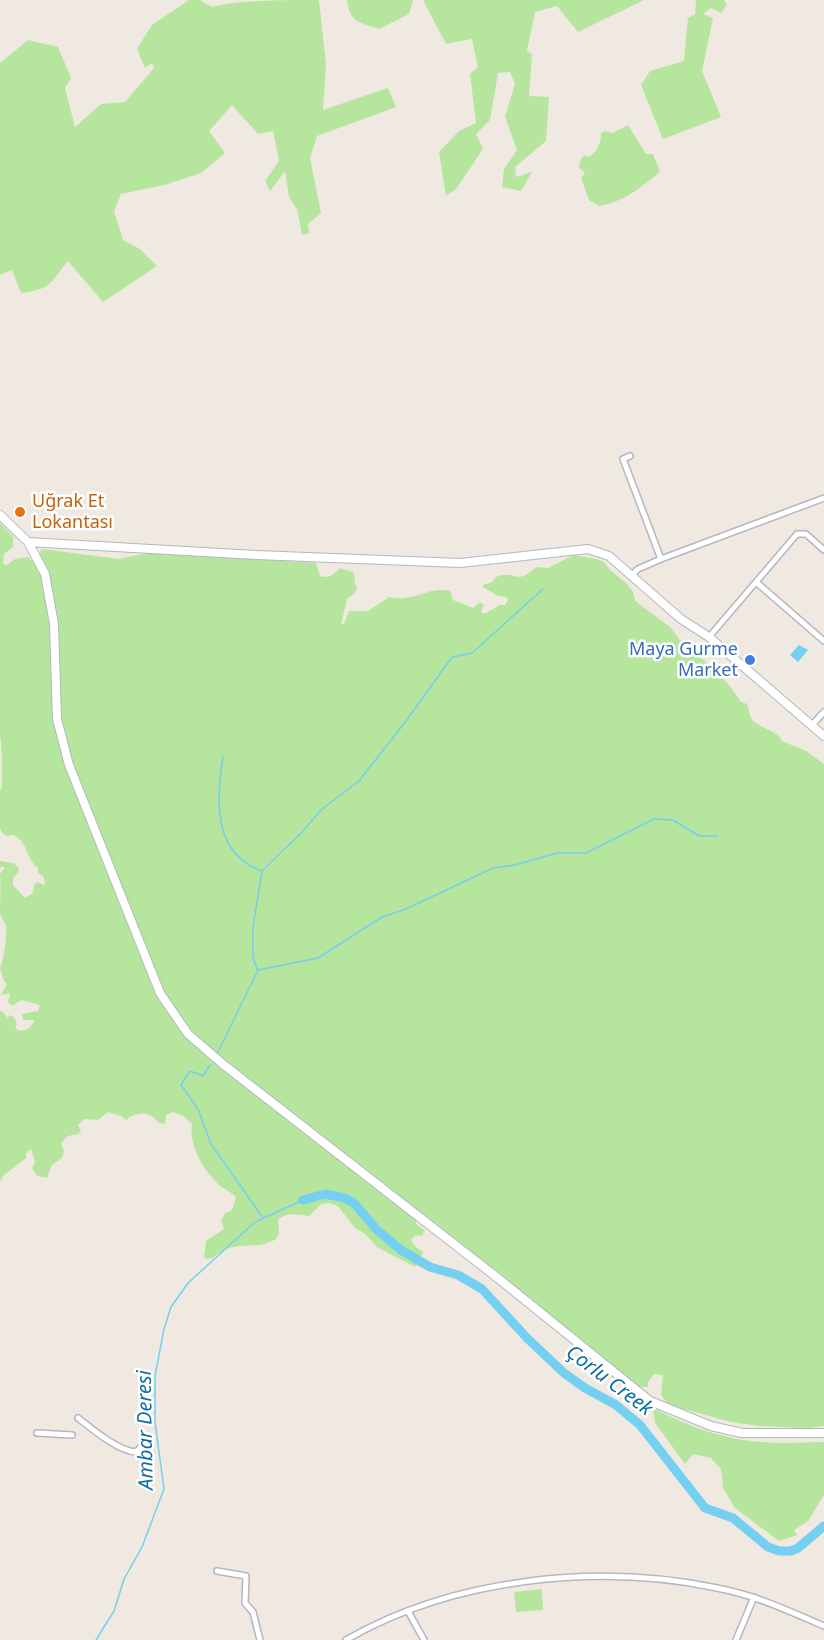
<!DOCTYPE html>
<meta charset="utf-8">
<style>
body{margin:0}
canvas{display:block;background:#efe9e1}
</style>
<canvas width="824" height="1640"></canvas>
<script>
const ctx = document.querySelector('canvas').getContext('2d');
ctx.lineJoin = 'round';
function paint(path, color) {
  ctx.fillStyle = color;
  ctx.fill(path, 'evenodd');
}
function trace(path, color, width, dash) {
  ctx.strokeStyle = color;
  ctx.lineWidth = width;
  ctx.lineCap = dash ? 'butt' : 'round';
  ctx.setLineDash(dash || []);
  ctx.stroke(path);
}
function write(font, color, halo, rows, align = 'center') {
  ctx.font = font + ' "Noto Sans",sans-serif';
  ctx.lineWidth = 5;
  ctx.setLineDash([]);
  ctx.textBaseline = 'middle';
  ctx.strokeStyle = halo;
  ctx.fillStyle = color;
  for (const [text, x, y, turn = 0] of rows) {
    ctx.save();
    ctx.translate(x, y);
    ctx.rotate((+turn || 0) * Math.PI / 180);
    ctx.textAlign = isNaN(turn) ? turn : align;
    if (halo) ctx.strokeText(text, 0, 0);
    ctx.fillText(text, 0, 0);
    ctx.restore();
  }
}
const green = new Path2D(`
 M189,0H200L212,7C234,0 293,0 319,0L326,64L323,110L388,88L396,107L317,136L310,158L321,213L308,224L309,233L302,235L297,209L289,197L285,171L270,191L265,181L279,161L273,131L258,134L232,105L209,131L225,153L201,173L164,185L121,194L114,211L123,240L140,249L157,266L103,302L68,261C50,283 52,289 21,293L12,270L0,275V63L28,40L58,47L71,78L65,88L75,127L101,104L125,102L154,68L152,63L145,68L137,49L152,25Z
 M347,0H413L409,14L379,29C359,22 350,23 347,0Z
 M423,0H644L578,32L557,6L535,12L527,51L532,54L529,96L549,97L546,141L515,167L516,177L532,172L521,191L502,187L504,169L517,150L505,117L515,84L510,72L498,73L490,120L476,134L483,149L456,189L446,196L439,152L459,131L476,123L470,74L478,67L472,39L446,44Z
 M696,0H724L727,5L721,13L711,8L703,14L713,18L702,71L721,117L663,139L641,85L650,71L684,61L688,18L695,14Z
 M628,125L646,154H653L660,172C638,189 629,199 600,206L589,200L581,178L585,173L579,168L580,161L584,155L588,157C597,153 601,143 601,133L605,131L613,133Z
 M0,523L13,536V547L4,554L3,564L7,565L15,559L28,557L39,568L42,563L40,551L42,549L119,559L142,554H170L316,563L320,576C329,579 334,574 340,568L353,572L355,577L354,582L357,587L356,592L347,599L341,624H344L349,611H368L389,597C394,598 400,599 405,598C421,596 433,587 450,591L453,600L473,608L480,602L484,605L481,612L484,614L500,605H505L508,600L507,597L498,596L483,587L484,584L491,583L496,577C516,569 515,587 536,567L548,568L574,555L597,559L604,562L610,570L626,583L633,592L635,600L639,604L670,627L680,640L696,653L698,656L704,660L729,685L741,702L747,704C749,708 749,714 751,718C758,729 777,729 782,741L806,751L824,764V1426L808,1428L759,1426L731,1422L669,1405L661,1395L663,1375L654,1374L648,1382V1387H641L625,1377L549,1314L541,1311L531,1300L453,1238L416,1219V1224L425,1230L422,1236L416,1235L411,1240L415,1246L423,1252L418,1264L415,1267L377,1247L364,1233L355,1228L338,1206L329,1203L321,1204L309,1216C299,1214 286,1212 278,1220L279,1234L275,1240C270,1241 266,1244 261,1245C243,1246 227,1244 213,1258L207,1259L204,1257L206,1241L224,1229L221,1221L225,1213L232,1210L236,1197C230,1191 223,1189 217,1183C202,1168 189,1145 192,1124L183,1116L173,1112L166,1115L165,1124L159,1123C150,1111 137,1111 126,1120L121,1116L108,1112L98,1120L84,1119L78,1125L81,1131L77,1135C69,1134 65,1138 61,1144L64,1151L62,1158L52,1165L47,1178L37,1176L32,1168L35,1162L31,1149L26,1153V1158L4,1175L0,1182V1011H2L8,1018L9,1015L14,1017L17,1024L15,1028L20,1031L28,1029L34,1022V1020H23L22,1014L38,1011L40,1005L22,1000L12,1006L8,1002L10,993L1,995L7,984L4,981L0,968C4,961 7,934 6,926C5,922 1,918 0,913C0,900 1,887 0,874L4,869V867H0V861L13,863L18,867L19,871L13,878V885L25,898L33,893L34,885L37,882L45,885L44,877L38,873V868C26,860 28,841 13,835L7,836L3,834L0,828V790L2,788C1,770 3,753 0,736Z
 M653,1408C688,1426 724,1440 763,1442C783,1444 804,1442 824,1442V1495L808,1521L794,1530L797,1535L779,1541L735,1508L723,1488L721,1469L711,1458L693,1454L685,1464L655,1423Z
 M542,1589L543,1610L516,1612L514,1592Z`);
const water = new Path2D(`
 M799,645L808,650L798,662L790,655Z`);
const stream = new Path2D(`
 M223,756C217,798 211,853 262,871
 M257,969L253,957V927L262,871L302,832L321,810L359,781L406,721L452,657L472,653L543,589
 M218,1052L258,970L318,958L382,917L406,909L493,868L515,865L557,853H586L654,819L673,820L699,836H717
 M210,1065L203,1076L190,1071L181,1085L198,1109L211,1144L263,1218
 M96,1640L114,1611L124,1579L142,1547L164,1489L155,1422V1376L164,1329L171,1307L188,1283L255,1222L303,1200`);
const river = new Path2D(`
 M303,1200L325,1194L345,1198L354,1203L376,1229L401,1250L430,1267L458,1275L482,1289L527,1338L564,1373L585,1388L616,1405L640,1425L705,1508L733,1518L768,1547L779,1551H791L798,1548L824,1526`);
const street = new Path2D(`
 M630,456L623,459L661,559
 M631,576L638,569L661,559L824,498
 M756,582L824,641
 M709,637L797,534H806L824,550
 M812,725L824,712
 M78,1418C92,1429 118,1451 136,1452L142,1446
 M37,1433L72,1435
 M217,1571L246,1576L245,1603L253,1612L260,1640
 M408,1611L424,1640
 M346,1640C453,1578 597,1563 717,1588C755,1595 789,1611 824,1626
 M736,1640L754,1597`);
const secondary = new Path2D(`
 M0,515L28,542L45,574L54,624L57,719L69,765L160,993L188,1034L224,1065L499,1279L650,1401L711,1426L742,1433H824
 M28,542L256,555L460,563L588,549L609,556L681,619L709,637L824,736`);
const markers = [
 [20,512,6,"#e8710a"],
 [750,660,6,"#3f7fe0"]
];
const foodNames = [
 ["Uğrak Et",32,502],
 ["Lokantası",32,523]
];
const shopNames = [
 ["Maya Gurme",738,650],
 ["Market",738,671]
];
const waterNames = [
 ["Çorlu Creek",609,1381,37],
 ["Ambar Deresi",146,1430,-91]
];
paint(green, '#b6e59e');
paint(water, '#75cff0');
trace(stream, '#75cff0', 1.5);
trace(river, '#75cff0', 9);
trace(street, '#b4b7c1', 8);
trace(secondary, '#b4b7c1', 10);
trace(street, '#fff', 5);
trace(secondary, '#fff', 8);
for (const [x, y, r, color] of markers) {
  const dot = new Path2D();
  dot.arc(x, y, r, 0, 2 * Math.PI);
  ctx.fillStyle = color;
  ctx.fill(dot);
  trace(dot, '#fff', 2);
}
write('18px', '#c56008', '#fff', foodNames, 'left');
write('18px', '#366cbe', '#fff', shopNames, 'right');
write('italic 20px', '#0d6fa3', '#fff', waterNames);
</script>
